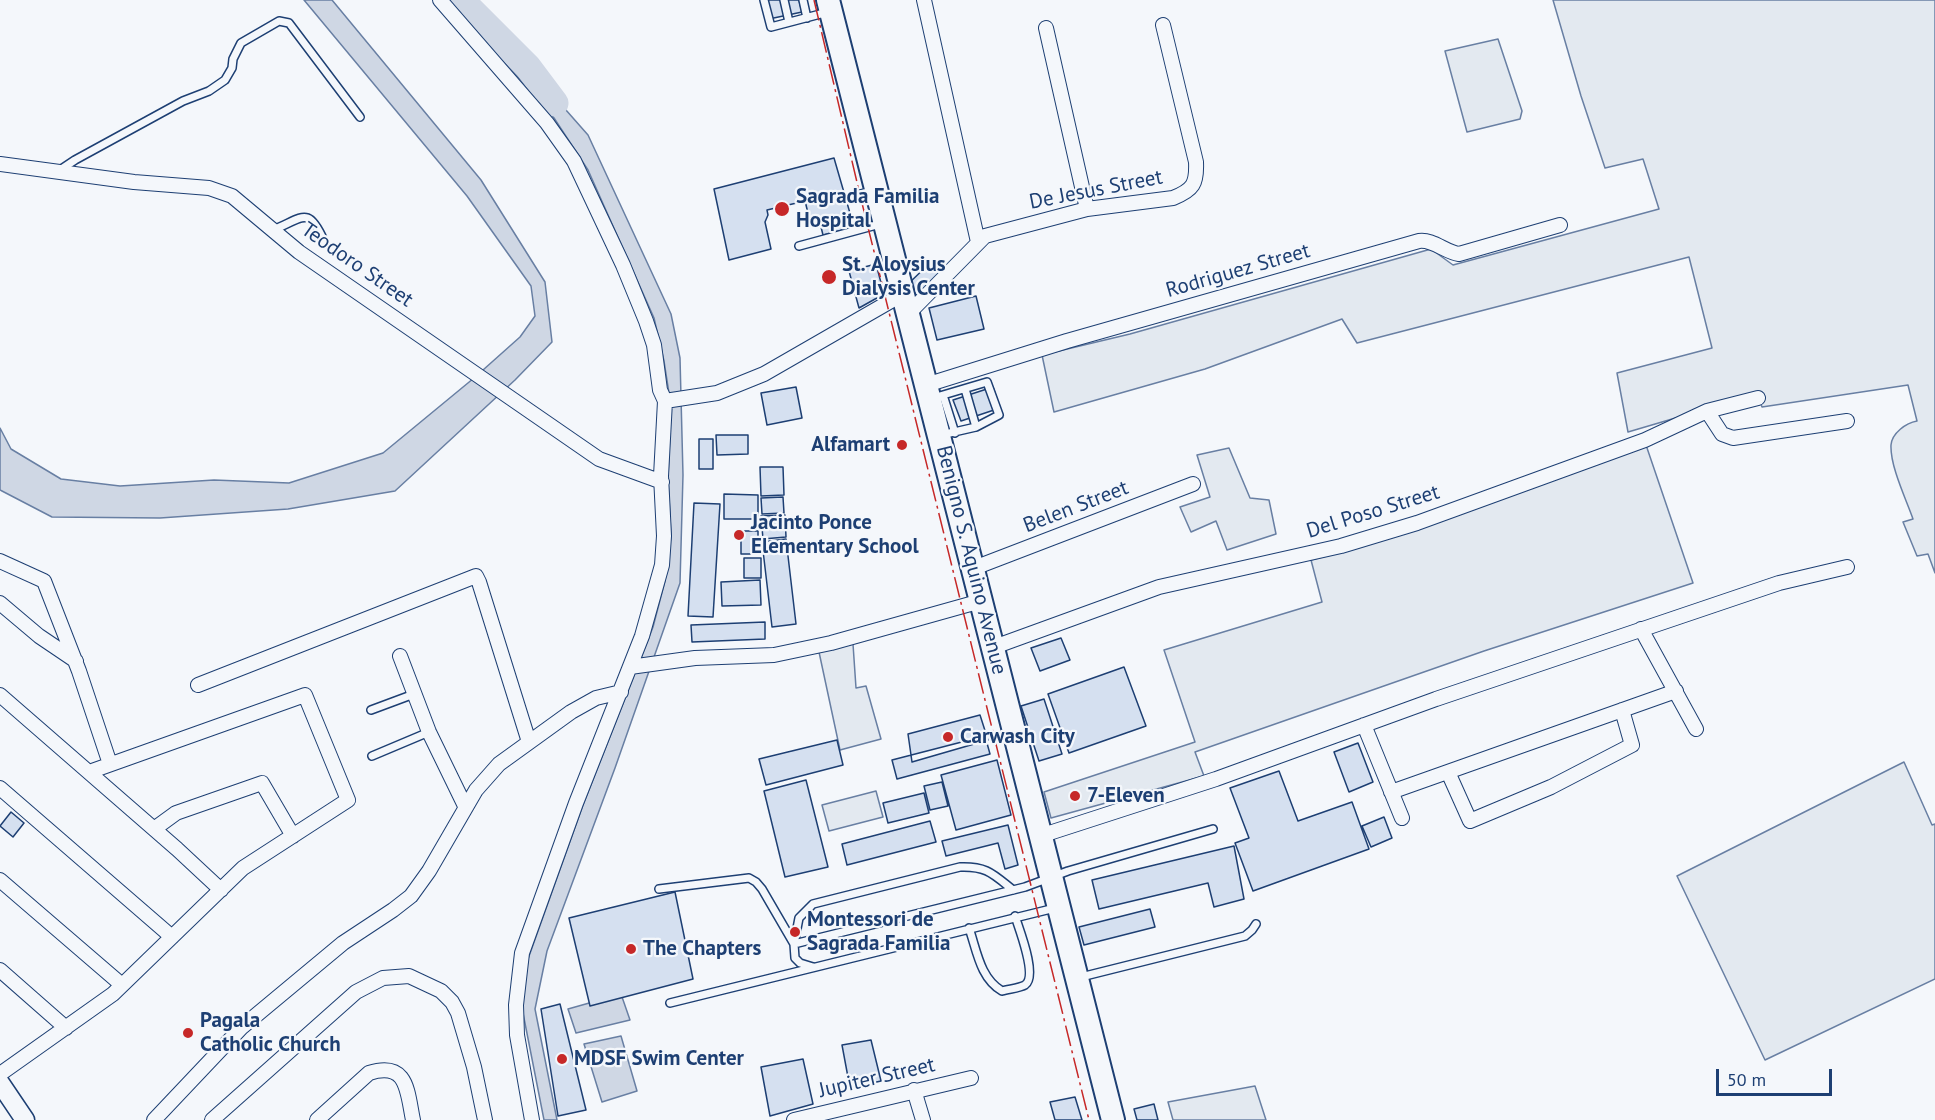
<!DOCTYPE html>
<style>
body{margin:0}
#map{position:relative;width:1935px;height:1120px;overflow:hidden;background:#f4f7fb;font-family:"PT Sans",sans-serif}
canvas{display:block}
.scale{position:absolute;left:1716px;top:1069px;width:116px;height:27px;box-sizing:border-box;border:3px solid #1d3f73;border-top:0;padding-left:8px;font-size:18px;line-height:21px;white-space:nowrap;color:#1d3f73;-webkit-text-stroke:4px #f4f7fb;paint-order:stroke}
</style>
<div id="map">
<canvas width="1935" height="1120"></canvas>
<div class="scale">50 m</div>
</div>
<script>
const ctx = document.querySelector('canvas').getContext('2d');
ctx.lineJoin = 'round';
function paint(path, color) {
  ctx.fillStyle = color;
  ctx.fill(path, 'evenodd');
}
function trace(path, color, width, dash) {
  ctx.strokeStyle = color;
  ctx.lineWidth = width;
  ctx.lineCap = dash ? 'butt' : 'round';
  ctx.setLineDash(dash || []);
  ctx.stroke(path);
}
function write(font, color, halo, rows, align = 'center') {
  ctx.font = font + ' "PT Sans",sans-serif';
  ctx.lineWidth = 4.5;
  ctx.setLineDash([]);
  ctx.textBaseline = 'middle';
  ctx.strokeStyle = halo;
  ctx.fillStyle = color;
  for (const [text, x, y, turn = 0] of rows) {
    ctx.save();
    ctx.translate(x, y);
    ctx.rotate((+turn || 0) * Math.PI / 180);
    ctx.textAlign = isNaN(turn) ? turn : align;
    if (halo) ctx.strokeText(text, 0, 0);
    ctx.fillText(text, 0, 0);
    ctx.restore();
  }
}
const green = new Path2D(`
 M1553,0H1935V573L1928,554L1917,556L1903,522L1913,519C1906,499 1890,466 1891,445C1892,433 1906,423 1917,421L1908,385L1762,407L1757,394L1628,432L1617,373L1712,348L1689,257L1357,343L1342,319L1205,369L1054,412L1042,355L1130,334L1431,249L1453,265L1659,209L1643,159L1605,168L1581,96Z
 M1498,39L1522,111L1520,119L1467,132L1445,51Z
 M1646,445L1693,583L1484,651L1195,752L1204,776L1051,818L1044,792L1195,742L1164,650L1322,602L1311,560L1342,552Z
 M1229,448L1250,498L1269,500L1276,534L1227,550L1216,521L1191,532L1180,507L1210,497L1197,455Z
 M853,644L856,688L866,686L881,739L840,750L819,652Z
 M1904,762L1932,825L1935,824V979L1765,1060L1677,876Z
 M876,791L883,817L829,831L822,805Z
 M1255,1086L1266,1120H1173L1168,1102Z`);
const water = new Path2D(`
 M304,0H332L481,180L545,282L552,342L515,380L395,491L288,509L160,518L52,517L2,491L0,490V428L11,449L61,479L120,486L214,480L289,483L383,453L474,378L520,337L535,316L531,286L467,196Z
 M450,0H469L588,135L671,314L680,358L683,475L680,583L615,768L547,951L535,1009L557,1120H544L522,1008L528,959L583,805L653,627L665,581L671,536L668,478L671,406L664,361L654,318L588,170L554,118Z
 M621,994L630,1020L576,1033L568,1009Z
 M621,1036L637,1091L602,1102L584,1044Z`);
const river = new Path2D(`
 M461,0L528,67L555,103`);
const building = new Path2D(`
 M765,0H799L802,12L769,19Z
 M834,158L854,227L823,235L819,219L810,221L805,201L767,210L768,215L765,222L771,249L729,260L714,189Z
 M931,262L942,274L916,299L908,284Z
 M876,264L884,294L859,308L849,271Z
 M976,296L984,329L937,340L929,308Z
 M796,387L802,418L767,425L761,393Z
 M993,387L1000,408L961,421L953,400Z
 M716,435H748V454L717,455Z
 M699,439H713V469H699Z
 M760,467H783L784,495L761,496Z
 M724,494L758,495V519H724Z
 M783,497L784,513L762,514L761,498Z
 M694,503L720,504L713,617L688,616Z
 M785,515L786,537L763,539L761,516Z
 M741,531H758V554H741Z
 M786,539L796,624L772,627L762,542Z
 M744,558H761V578H744Z
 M760,580L761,605L722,606L721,582Z
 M765,622V639L692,642L691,625Z
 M1061,638L1070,660L1040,671L1031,648Z
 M1124,667L1146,726L1069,753L1048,694Z
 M1044,699L1062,754L1039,761L1021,706Z
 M980,715L988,740L912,762L908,734Z
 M985,736L990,754L897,779L892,760Z
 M837,740L843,765L766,785L759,759Z
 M1358,743L1373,782L1349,792L1334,752Z
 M997,760L1011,815L956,830L941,775Z
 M1279,771L1298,821L1352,802L1369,849L1253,891L1235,843L1249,838L1230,788Z
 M806,780L828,867L785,877L764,791Z
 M942,782L948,806L930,810L924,786Z
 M924,793L929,813L888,823L883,803Z
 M11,812L24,823L13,837L0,826Z
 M1384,817L1392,838L1371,847L1362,826Z
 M930,821L936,842L847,865L842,844Z
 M1008,825L1018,865L1005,869L998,843L946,856L942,841Z
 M1234,846L1244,899L1214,907L1208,883L1099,909L1092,880Z
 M675,892L693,979L590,1006L569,918Z
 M1150,909L1155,927L1084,945L1079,927Z
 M560,1004L586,1110L558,1116L541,1009Z
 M871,1040L881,1081L850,1088L842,1045Z
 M803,1059L813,1104L770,1116L761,1067Z
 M1075,1097L1082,1120H1055L1050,1102Z
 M1154,1104L1158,1120H1137L1134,1109Z`);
const service = new Path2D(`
 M764,0L771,27L828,12
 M784,0L789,22
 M803,0L807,18
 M60,170L75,160L183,101L209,91L225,80L232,68L233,59L241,43L279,21L289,23L360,117
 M846,198L872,191
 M273,230C303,218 308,205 324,241
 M799,246L880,224
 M965,389L976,427
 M943,395L955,433
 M933,398L987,382L999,415L976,427L941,435
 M371,710L414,694
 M372,756L429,732
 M659,889L749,878L756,882L762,889L794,944
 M969,928C977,951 980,978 1002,991C1009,989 1020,988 1025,985C1038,976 1019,929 1015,916
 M794,944L1025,887L1068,871L1213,829
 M813,967L800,963L795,958L794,944L799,918L813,904L960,867C987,866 993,874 1013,890
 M1081,977L1245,936L1252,930L1256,924
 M670,1003L1055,908`);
const minor = new Path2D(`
 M440,0L547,123L574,161L623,265L646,321L654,345L660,390L665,401L661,476L664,536L662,565L642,636L576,803L522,953L516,1005L517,1035L532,1120
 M924,0L978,242
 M1046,28L1087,209
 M0,164L134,182L209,188L232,196L299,252L599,459L662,482
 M908,314L985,236L1087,209L1173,198C1193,190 1197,184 1196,162L1163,25
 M926,385L1067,341L1419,241C1433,239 1445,252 1459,254L1560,225
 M665,401L717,393L764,374L903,294
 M1707,411L1722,434L1733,438L1847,421
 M0,561L44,581L79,671L110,764
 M974,568L1193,484
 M0,603L39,636L76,661
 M1641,629L1696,729
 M994,647L1159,587L1341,546L1417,523L1645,440L1707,411L1758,398
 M400,656L429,732L465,806
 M630,667L695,658L774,655L831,643L981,601
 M198,685L476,576L479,582L529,742
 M0,695L177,849L221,890
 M1364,725L1402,818
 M1448,772L1470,821L1551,787L1632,745L1622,710
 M0,788L172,937
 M1391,792L1676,691
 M154,829L176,813L262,783L293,836
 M1040,836L1216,779L1436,699L1779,583L1847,567
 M0,880L122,985
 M0,970L66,1028
 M0,1074L113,994L243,868L348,800L305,695L89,772
 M914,1090L923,1120
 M154,1120L242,1027L343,943L393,910L411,896L429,871L476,790L499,764L571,712L596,698L621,692
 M212,1120L356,992L383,978L409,976L441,991L452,1002L458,1013L474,1067L485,1120
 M317,1120L369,1073C408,1061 407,1091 413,1120
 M794,1120L971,1078`);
const tertiary = new Path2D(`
 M0,1083L25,1120`);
const primary = new Path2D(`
 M828,0L1113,1120`);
const power = new Path2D(`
 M814,0L860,195L1089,1120`);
const markers = [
 [782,209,8,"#c62828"],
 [829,277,8,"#c62828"],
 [902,445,6,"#c62828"],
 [739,535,6,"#c62828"],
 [948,737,6,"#c62828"],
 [1075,796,6,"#c62828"],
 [795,932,6,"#c62828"],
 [631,949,6,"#c62828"],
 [188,1033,6,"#c62828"],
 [562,1059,6,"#c62828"]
];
const streetNames = [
 ["De Jesus Street",1096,190,-11],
 ["Teodoro Street",357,265,35],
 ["Rodriguez Street",1238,271,-16],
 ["Belen Street",1076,507,-21],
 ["Del Poso Street",1373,512,-17],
 ["Benigno S. Aquino Avenue",971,560,76],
 ["Jupiter Street",877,1078,-13]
];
const poiNames = [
 ["Sagrada Familia",796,197],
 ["Hospital",796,221],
 ["St. Aloysius",842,265],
 ["Dialysis Center",842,289],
 ["Alfamart",890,445,"right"],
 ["Jacinto Ponce",751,523],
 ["Elementary School",751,547],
 ["Carwash City",960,737],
 ["7-Eleven",1087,796],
 ["Montessori de",807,920],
 ["Sagrada Familia",807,944],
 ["The Chapters",643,949],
 ["Pagala",200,1021],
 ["Catholic Church",200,1045],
 ["MDSF Swim Center",574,1059]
];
paint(green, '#e3e9f0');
trace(green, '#687fa3', 1.5);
paint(water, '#cfd7e4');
trace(water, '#687fa3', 1.5);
trace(river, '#cfd7e4', 27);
paint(building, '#d5e0f0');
trace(building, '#1d3f73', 1.5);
trace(service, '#1d3f73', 10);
trace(minor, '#1d3f73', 16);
trace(tertiary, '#1d3f73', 21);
trace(primary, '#1d3f73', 26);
trace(service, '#f4f7fb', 7);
trace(minor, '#f4f7fb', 14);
trace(tertiary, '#f4f7fb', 18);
trace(primary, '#f4f7fb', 22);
trace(power, '#c62828', 1.5, [21, 4.5, 3, 4.5]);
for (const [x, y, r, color] of markers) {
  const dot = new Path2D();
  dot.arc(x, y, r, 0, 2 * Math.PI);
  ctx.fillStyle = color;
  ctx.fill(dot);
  trace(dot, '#f4f7fb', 2);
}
write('21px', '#1d3f73', '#f4f7fb', streetNames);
write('bold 21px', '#1d3f73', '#f4f7fb', poiNames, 'left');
</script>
